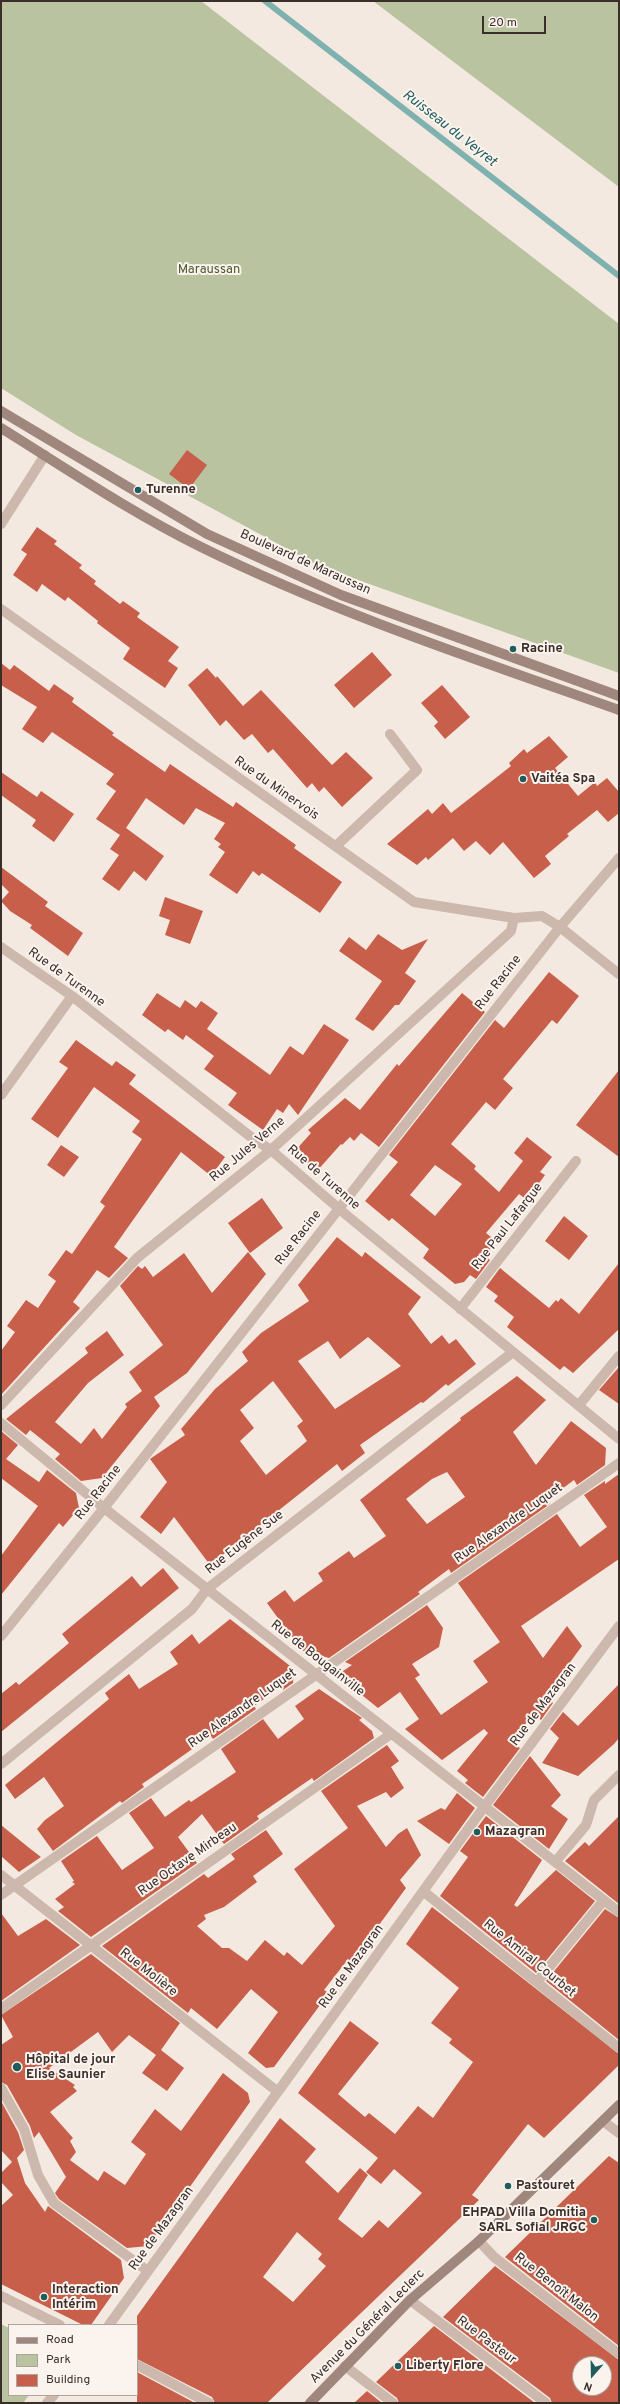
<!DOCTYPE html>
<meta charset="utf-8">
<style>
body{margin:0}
#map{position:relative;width:620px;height:2404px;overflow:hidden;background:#f4e9e0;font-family:Overpass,sans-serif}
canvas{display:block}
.frame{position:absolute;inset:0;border:2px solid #3a2e2b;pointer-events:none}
.legend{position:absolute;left:8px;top:2324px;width:130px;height:72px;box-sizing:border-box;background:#fbf3ed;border:1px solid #aea49f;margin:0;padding:5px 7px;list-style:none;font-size:12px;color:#3a2e2b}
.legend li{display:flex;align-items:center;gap:8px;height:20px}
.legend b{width:20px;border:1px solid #aea49f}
.north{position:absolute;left:572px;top:2356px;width:40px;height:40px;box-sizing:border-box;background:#fbf3ed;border:1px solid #aea49f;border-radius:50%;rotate:200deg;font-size:11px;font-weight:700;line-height:16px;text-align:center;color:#3a2e2b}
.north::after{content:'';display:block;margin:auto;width:14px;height:18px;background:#1f5d5c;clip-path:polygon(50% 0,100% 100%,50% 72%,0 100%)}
.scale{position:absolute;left:482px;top:16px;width:64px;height:18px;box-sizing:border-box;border:2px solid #3a2e2b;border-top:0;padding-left:5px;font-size:12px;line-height:14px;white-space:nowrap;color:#3a2e2b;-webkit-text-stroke:3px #fbf3ed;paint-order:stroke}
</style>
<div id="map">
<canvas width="620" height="2404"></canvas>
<div class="frame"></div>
<ul class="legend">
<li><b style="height:5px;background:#a0877d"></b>Road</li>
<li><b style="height:11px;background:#bac3a0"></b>Park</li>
<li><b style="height:11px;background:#c75f4b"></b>Building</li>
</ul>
<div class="north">N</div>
<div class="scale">20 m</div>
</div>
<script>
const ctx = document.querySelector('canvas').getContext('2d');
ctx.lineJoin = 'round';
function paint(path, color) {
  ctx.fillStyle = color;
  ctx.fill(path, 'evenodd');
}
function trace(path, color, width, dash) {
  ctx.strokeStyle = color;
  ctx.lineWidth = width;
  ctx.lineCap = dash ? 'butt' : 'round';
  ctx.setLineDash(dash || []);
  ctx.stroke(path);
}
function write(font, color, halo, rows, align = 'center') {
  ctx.font = font + ' Overpass,sans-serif';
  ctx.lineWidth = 4;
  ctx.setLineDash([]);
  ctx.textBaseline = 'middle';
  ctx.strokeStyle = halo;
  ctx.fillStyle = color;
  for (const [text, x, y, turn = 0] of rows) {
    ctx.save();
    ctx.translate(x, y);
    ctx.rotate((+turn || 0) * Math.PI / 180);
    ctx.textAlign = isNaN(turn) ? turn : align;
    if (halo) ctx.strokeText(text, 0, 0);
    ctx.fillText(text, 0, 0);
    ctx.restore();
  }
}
const green = new Path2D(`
 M1,1H201L619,324V673L319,566L76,435L1,388Z
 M373,1H619V187Z
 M1,2324L9,2328V2395H29L23,2403H1Z`);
const stream = new Path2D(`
 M265,1L619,276`);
const building = new Path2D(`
 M187,450L207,465L189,489L169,474Z
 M37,527L57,541L54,544L82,565L79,568L96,581L94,584L120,604L123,601L140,613L137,617L179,647L168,661L178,668L165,688L123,659L130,648L97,623L98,621L68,597L65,601L42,584L37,592L13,575L27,554L21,550Z
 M372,652L392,675L354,708L334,685Z
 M1,663L10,670L14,665L49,691L54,684L74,698L72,702L114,733L112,735L165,772L170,764L233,807L236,802L296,845L294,848L342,882L320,913L262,873L259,876L253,871L237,894L209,875L225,852L218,847L221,844L214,839L225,823L196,808L184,825L146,798L126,828L164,856L146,881L134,871L119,891L102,879L119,855L110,849L120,835L96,819L116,791L106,784L114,774L52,732L43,743L22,729L37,707L1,685Z
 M207,668L216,678L217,676L243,706L261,690L332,765L346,752L373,778L342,807L324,787L319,792L312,783L307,788L273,749L268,753L252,734L244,740L226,720L220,726L188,685Z
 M442,685L470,717L445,739L434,726L438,722L421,703Z
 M549,736L568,757L555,768L578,796L595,782L597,786L607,778L619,792V813L608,822L597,810L567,834L569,836L545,856L551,864L534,878L503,842L490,855L476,841L464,851L453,838L428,860L426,857L417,865L387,844L428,809L432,814L443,803L451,813L511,766L509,763L524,749L527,753Z
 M1,772L37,797L41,791L74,814L54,842L32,826L36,820L1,795Z
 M1,867L48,902L45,906L83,933L68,956L30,928L32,925L10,911L1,901L9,892L1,884Z
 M165,897L203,911L190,944L165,935L170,920L159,916Z
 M378,934L402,950L428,939L405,973L416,981L399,1005H395L373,1031L355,1019L382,981L339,951L349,937L366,950Z
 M549,972L579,996L557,1024L552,1020L503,1079L513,1088L495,1110L486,1102L451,1144L476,1166L474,1169L499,1192L523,1161L514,1153L527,1137L552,1157L540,1172L545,1175L527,1200L519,1194L486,1233L496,1241L485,1256L490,1260L476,1279L470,1275L464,1282L455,1284L423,1258L429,1249L392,1218L389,1221L365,1201L398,1162L389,1155L495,1020L504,1028ZM435,1165L462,1184L435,1216L410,1195Z
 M157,993L180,1008L185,1000L196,1008L201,1001L218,1013L207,1029L270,1075L290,1046L303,1055L324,1024L349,1040L298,1115L289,1104L283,1113L277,1109L263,1130L228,1105L237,1093L204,1069L214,1056L186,1035L183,1040L168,1029L165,1032L142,1015Z
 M462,993L485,1012L379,1147L361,1133L354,1141L350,1137L342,1145L341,1144L317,1171L294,1152L311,1133L308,1130L345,1098L360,1110L397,1064L399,1066Z
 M76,1040L112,1066L116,1061L136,1075L129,1084L225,1157L211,1176L181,1152L114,1247L128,1258L109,1278L97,1270L73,1302L80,1308L1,1395V1351L15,1332L7,1326L26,1300L38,1308L56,1281L48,1275L66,1250L72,1254L105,1206L100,1202L142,1139L132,1132L140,1121L94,1087L58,1138L31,1119L68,1068L59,1062Z
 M619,1070V1157L576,1125Z
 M61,1145L79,1157L64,1177L47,1165Z
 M262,1198L283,1228L250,1253L228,1223Z
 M564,1216L588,1236L569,1260L545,1241Z
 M337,1237L362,1257L365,1252L421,1297L408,1314L431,1344L442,1335L449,1344L456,1339L476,1364L448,1386L446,1384L423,1403L421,1402L360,1445L365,1453L342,1471L337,1464L210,1565L174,1517L161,1534L140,1517L167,1482L150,1459L185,1435L181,1429L215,1389L248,1361L242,1352L261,1333L309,1301L298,1285ZM368,1337L401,1366L335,1409L298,1361L328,1341L340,1359ZM273,1381L303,1421L297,1426L307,1441L266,1475L240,1441L254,1428L240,1410Z
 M248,1252L266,1274L187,1373L154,1397L160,1406L102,1478L81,1481L55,1459L60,1454L30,1430L26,1435L6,1419L88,1353L85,1348L107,1331L124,1355L88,1383L55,1422L81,1444L94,1428L102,1439L127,1407L125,1404L142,1391L129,1372L163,1345L120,1286L138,1266L142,1269L145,1266L153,1277L184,1253L212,1293Z
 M619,1263V1329L573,1373L564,1366L560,1370L507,1327L514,1317L494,1301L498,1296L486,1287L500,1268L549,1308L556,1300L558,1302L561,1298L579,1314Z
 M619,1367V1404L599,1390Z
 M517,1376L546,1400L513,1432L536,1465L571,1421L606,1448L605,1465L577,1485L574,1480L547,1500L550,1504L451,1573L449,1569L418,1592L420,1594L329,1658L301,1650L267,1603L285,1590L294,1602L323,1581L318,1573L349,1551L354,1558L386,1536L360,1500L426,1448L461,1420L460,1418ZM447,1472L465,1497L427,1524L406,1499L432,1479Z
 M1,1431L18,1445L6,1459L39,1482L47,1470L76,1493L79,1508L63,1527L59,1523L1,1595V1556L38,1506L1,1478Z
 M619,1474V1559L521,1626L543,1658L567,1626L582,1646L545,1696L553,1703L541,1720L533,1713L522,1729L512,1743L520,1748L483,1797L465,1783L468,1780L457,1771L488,1733L484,1729L442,1760L405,1729L419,1719L400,1692L378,1708L337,1675L352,1665L345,1662L427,1605L443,1628L439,1647L412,1664L420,1675L415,1678L441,1715L488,1682L473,1661L500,1642L458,1583L557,1514L580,1547L607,1527L584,1495L605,1481V1484Z
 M163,1568L179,1588L1,1732V1694L16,1682L19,1685L69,1643L62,1634L132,1576L141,1587Z
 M230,1619L294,1669L293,1683L283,1690L281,1687L254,1706L256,1709L213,1739L211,1736L208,1738L161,1771L142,1784L144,1787L122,1803L120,1801L53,1851L37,1829L45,1820L64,1806L44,1777L15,1799L5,1785L109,1699L105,1693L129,1674L139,1689L178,1664L170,1652L192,1634L199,1644Z
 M619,1684V1738L614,1744L578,1776L542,1763L559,1738L550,1729L563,1712L578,1726Z
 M319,1689L362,1718L359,1720L372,1731L374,1738L314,1781L312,1778L257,1816L259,1819L224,1844L202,1814L178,1837L197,1863L91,1937L58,1911L64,1907L55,1899L75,1884L72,1882L74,1881L61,1861L97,1836L122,1870L154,1848L129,1813L151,1798L165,1817L189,1800L191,1802L236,1772L221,1749L263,1719L278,1739L304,1719L295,1706Z
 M387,1745L399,1761L391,1767L404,1788L391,1798L386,1792L357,1806L386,1847L398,1834L407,1828L421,1855L400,1880L406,1888L349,1966L345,1963L324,1990L329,1993L274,2067L266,2068L248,2053L278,2012L251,1989L217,2029L191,2008L188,2013L102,1946L204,1874L208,1878L235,1859L231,1854L266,1830L283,1854L253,1876L257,1882L224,1907L204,1915L206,1919L197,1926L222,1948H229L247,1961L265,1940L284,1956L287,1952L302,1965L335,1926L294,1869L348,1828L321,1791Z
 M530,1756L561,1795L551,1806L568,1819L549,1849L493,1805Z
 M457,1793L475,1808L449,1844L417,1821L441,1808L445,1810Z
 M486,1816L542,1860L514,1905L517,1907L556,1870L595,1901L536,1973L440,1896L468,1857L460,1851Z
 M619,1816V1904L565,1861L585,1842L589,1846Z
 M1,1825L28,1847L41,1857L19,1872L1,1856Z
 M432,1907L619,2054V2065L544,2138L528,2124L472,2195L479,2200L267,2403H215L212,2397L137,2359V2316L280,2118L316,2149L305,2162L338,2193L360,2168L368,2175L338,2219L362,2238L379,2220L388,2228L422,2193L394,2169L381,2184L366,2172L378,2158L298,2093L350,2021L379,2043L338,2094L365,2117L369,2113L395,2134L418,2106L433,2118L473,2062L449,2043L452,2039L431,2023L459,1988L406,1944ZM297,2232L322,2254L318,2259L326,2266L293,2302L263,2277Z
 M605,1909L619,1918V2040L546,1981Z
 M1,1913L18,1936L46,1919L80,1945L1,2001Z
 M91,1954L180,2023L161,2050L184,2068L167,2091L142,2073L156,2055L129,2035L112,2052L98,2032L49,2068L75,2085L73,2087L77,2091L50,2112L73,2138L70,2141L76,2152L70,2160L98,2181L104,2171L125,2185L146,2154L131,2142L155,2109L181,2131L223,2073L248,2093L250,2102L148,2246L127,2248L59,2199L55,2193L66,2177L39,2132L34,2138L30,2126L7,2085L1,2082V2045L13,2037L1,2015Z
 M1,2101L18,2132L24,2150L17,2158L25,2183L45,2212L48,2206L121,2260L124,2278L91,2325H83L1,2284V2206L13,2195L1,2182V2173L12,2162L1,2150Z
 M609,2156L619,2163V2346L505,2257Z
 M495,2266L619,2360V2403H552L550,2398L443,2317ZM580,2364H604V2388H580Z
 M434,2326L535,2403H399L397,2398L376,2382Z
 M137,2372L195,2403H137Z
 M367,2391L382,2403H354Z`);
const street = new Path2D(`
 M1,524L45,455
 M1,609L414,902L514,918L542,916L560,927L619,974
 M336,846L417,770L390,734
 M1,947L72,996L251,1137L271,1150L344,1213L619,1439
 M1,1095L72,996
 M460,1309L576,1161
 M1,1405L137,1258L271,1150L511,931L514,918
 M579,1405L619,1356
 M1,1423L104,1508L619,1912
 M1,1636L104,1508L560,927L619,858
 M1,1764L192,1609L207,1589L513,1352
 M556,1861L586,1825L594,1800L619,1775
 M1,1875L278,2092
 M423,1891L619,2048
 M1,1895L619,1463
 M537,1982L604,1900
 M1,2009L391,1734
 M1,2088L24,2129L38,2175L54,2203L148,2271
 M603,2121L619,2133
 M479,2241L494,2257L619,2354
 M1,2296L60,2325
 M410,2300L546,2403
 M109,2325L484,1807L619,1626
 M137,2365L209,2403
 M345,2366L393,2403
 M47,2403L54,2395`);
const secondary = new Path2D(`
 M1,411L207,534L341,595L619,696
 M1,428C67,469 132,513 201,547C335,613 478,660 619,710
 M310,2403L410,2300L479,2241L619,2105`);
const markers = [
 [138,490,4,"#1f5d5c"],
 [513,649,4,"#1f5d5c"],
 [523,779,4,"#1f5d5c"],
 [477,1832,4,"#1f5d5c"],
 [17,2067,5,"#1f5d5c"],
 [508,2186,4,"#1f5d5c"],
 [594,2220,4,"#1f5d5c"],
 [44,2297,4,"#1f5d5c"],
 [398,2366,4,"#1f5d5c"]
];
const parkNames = [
 ["Maraussan",209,270]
];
const poiNames = [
 ["Turenne",146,490],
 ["Racine",521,649],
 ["Vaitéa Spa",531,779],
 ["Mazagran",485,1832],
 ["Hôpital de jour",26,2060],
 ["Elise Saunier",26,2075],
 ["Pastouret",516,2186],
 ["EHPAD Villa Domitia",586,2213,"right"],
 ["SARL Sofial JRGC",586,2228,"right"],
 ["Interaction",52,2290],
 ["Intérim",52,2305],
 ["Liberty Flore",406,2366]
];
const streetNames = [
 ["Boulevard de Maraussan",305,563,24],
 ["Rue du Minervois",276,789,35],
 ["Rue de Turenne",66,978,36],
 ["Rue Racine",499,983,-52],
 ["Rue Jules Verne",248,1150,-40],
 ["Rue de Turenne",323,1178,41],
 ["Rue Paul Lafargue",508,1227,-52],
 ["Rue Racine",299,1238,-52],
 ["Rue Racine",99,1493,-52],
 ["Rue Alexandre Luquet",509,1524,-35],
 ["Rue Eugène Sue",245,1543,-38],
 ["Rue de Bougainville",317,1659,38],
 ["Rue de Mazagran",544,1705,-53],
 ["Rue Alexandre Luquet",243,1709,-35],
 ["Rue Octave Mirbeau",188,1860,-35],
 ["Rue Amiral Courbet",529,1959,39],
 ["Rue de Mazagran",352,1967,-54],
 ["Rue Molière",148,1973,38],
 ["Rue de Mazagran",162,2229,-54],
 ["Rue Benoît Malon",556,2288,38],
 ["Avenue du Général Leclerc",368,2327,-45],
 ["Rue Pasteur",486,2341,37]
];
const waterNames = [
 ["Ruisseau du Veyret",449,129,38]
];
paint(green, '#bac3a0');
trace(stream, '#7fb1af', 6);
paint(building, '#c75f4b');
trace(street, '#ccb8ac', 10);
trace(secondary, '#a0877d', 10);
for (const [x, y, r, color] of markers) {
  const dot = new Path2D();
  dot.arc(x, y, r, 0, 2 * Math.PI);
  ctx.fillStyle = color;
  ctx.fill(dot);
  trace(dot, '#fbf3ed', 1.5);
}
write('13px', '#4d592e', '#fbf3ed', parkNames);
write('bold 13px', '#3a2e2b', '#fbf3ed', poiNames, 'left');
write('13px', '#3a2e2b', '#fbf3ed', streetNames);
write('italic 14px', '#1f5d5c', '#fbf3ed', waterNames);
</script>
